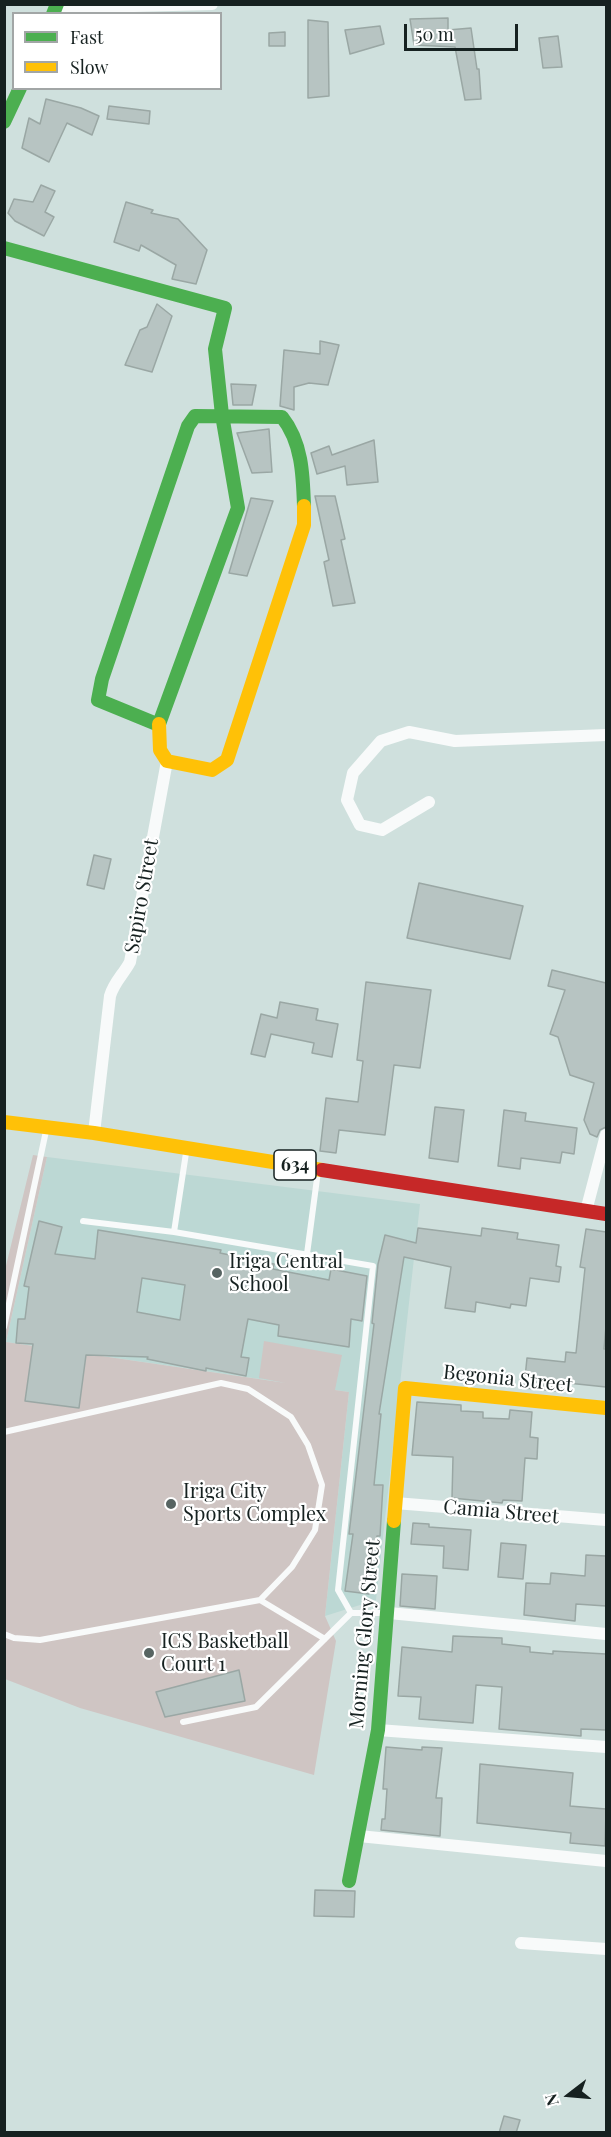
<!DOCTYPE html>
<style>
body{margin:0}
#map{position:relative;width:611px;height:2137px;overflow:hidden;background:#cfe0dd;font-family:"Playfair Display",serif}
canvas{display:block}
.frame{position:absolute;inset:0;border:6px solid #162120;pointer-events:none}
.legend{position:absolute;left:12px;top:12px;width:210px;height:78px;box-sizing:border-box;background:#fff;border:2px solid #a2a6a6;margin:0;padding:8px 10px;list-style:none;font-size:18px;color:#162120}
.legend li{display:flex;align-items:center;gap:12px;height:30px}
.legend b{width:30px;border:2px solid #a2a6a6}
.north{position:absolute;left:539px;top:2065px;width:60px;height:60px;-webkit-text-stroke:4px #fff;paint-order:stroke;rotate:254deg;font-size:16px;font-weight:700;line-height:24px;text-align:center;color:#162120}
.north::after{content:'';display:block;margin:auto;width:21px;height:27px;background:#162120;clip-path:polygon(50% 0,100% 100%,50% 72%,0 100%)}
.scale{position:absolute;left:404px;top:24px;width:114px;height:27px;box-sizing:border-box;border:3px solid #162120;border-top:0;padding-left:8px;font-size:18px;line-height:21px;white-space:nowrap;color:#162120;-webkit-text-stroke:4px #fff;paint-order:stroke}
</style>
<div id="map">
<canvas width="611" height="2137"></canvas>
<div class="frame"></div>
<ul class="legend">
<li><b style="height:8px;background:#4caf50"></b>Fast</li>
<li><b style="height:8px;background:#ffc107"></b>Slow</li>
</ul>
<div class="north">N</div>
<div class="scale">50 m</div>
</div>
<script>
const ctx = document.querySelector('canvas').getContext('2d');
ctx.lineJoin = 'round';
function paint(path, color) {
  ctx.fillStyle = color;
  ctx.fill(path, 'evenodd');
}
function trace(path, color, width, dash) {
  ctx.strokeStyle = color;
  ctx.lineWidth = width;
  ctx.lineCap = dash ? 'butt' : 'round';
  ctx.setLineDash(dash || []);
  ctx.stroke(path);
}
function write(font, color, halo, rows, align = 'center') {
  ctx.font = font + ' "Playfair Display",serif';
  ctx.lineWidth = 4.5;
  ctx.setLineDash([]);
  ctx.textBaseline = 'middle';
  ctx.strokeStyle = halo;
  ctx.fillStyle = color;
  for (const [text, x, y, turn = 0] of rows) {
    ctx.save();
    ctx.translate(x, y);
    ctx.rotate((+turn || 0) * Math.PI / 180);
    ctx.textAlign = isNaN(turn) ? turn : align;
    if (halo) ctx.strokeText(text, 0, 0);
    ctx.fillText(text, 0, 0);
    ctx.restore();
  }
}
const built = new Path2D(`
 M47,1157L420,1204L376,1600L325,1616L349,1392L6,1342Z`);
const green = new Path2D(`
 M33,1155L47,1157L6,1342L286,1383L259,1378L264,1341L342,1355L335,1390L349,1392L325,1616L336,1641L314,1775L80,1708L5,1679L4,1274Z`);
const building = new Path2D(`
 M448,18V30L471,28L477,69H479L481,99L465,100L455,47L414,45L410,19Z
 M308,20L328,22L329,96L308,98Z
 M380,26L384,44L350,54L345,30Z
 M285,32V46H269V33Z
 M558,36L562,67L543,68L539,38Z
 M46,99L81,108L99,116L92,135L67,123L49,162L22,148L29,118L40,124Z
 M109,106L150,111L149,124L107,119Z
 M41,185L55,191L45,212L54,217L44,236L15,221L8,213L14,199L33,202Z
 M126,202L153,210L151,213L178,219L207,250L196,284L172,279L176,265L141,245L139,251L114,242Z
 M157,304L172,316L152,372L125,365L140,330L147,327Z
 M320,341L339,345L328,385L309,383L294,387V410L280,406L284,350L320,354Z
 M231,384L256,385L252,405H233Z
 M269,429L272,472L252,473L237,433Z
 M374,440L378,482L347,485L345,466L317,474L311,453L329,446L332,455Z
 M315,496H335L345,539L341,540L355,603L333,606L324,562L329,560Z
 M251,498L273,501L247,576L229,573Z
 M94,855L111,859L104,889L87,885Z
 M419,883L523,906L510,959L407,938Z
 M552,970L606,983V1127L600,1130L597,1137L590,1134L584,1120L594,1083L570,1075L558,1037L550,1034L565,990L548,986Z
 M366,982L431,990L420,1068L394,1065L385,1135L339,1130L336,1153L320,1151L326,1098L358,1102L363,1061L357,1060Z
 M280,1002L318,1009L316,1020L338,1024L332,1057L312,1053L314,1043L271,1034L265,1057L251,1054L261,1014L277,1018Z
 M435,1107L464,1110L458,1162L429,1158Z
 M504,1110L526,1113L525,1121L577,1128L574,1154L562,1152L560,1163L521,1158L520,1169L498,1166Z
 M39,1221L62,1227L55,1254L95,1259L98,1230L221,1250L220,1253L274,1264L273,1269L329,1280L331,1269L367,1276L362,1321L351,1319L349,1347L278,1336L279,1325L248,1319L241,1357L249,1358L246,1376L206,1368V1371L147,1359L148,1357L86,1355L79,1408L25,1401L33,1344L16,1343L18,1319H25L29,1287L24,1286ZM142,1278L185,1285L180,1320L137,1312Z
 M418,1228L481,1236L482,1228L518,1233L517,1239L559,1245L556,1266L561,1267L559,1282L530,1278L526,1306L511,1304L510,1308L476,1302L475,1312L445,1308L451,1267L404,1257L379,1414H381L374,1485H383L380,1536H377L369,1594L345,1591L353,1534H349L374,1324L372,1323L378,1264L385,1235L416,1243Z
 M586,1229L606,1232V1326L604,1349H606V1387L558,1382L557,1391L524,1388L527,1358L565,1362L566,1352L576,1353L585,1268L580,1267Z
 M417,1402L461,1405V1411L483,1412V1418L509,1419L510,1410L532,1412L530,1437L538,1438L537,1459L525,1458L522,1501L503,1500L502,1503L452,1498L453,1457L412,1455Z
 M413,1523L429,1524V1527L471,1530L468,1570L443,1568L444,1546L411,1544Z
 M501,1543L526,1545L523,1579L498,1577Z
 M586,1555L606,1556V1606L576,1604L575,1621L524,1615L526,1583L550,1584L551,1573L585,1576Z
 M402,1574L437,1576L435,1609L400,1606Z
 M453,1636L502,1638V1644L530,1647V1652L553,1654V1651L606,1654V1730L581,1729V1736L499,1729L502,1687L476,1685L473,1723L419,1719L421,1697L398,1696L402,1647L452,1652Z
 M239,1670L245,1701L165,1717L156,1692Z
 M386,1747L422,1750V1747L442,1748L436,1798H442L440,1836L381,1830L382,1819H385L387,1789H383Z
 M480,1764L573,1773L570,1806L606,1809L605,1846L570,1843L571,1833L477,1823Z
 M315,1890L355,1891L354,1917L314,1916Z
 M504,2116L520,2120L516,2133H499Z`);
const lane = new Path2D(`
 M83,1221L174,1232L373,1266L338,1590L351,1613H385
 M174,1232L186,1153
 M307,1254L318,1171
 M4,1327L46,1131
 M4,1432L221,1383L248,1389L291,1417L308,1445L322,1485L315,1530L292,1567L260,1600L40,1640L14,1638L4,1634
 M260,1600L325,1639
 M183,1722L256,1707L351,1613`);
const street = new Path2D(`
 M55,8L212,4
 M429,802L382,830L360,825L347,800L353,773L381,741L409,732L455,741L606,735
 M94,1133L110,996C114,982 123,975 130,962L167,761
 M586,1211L606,1135
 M395,1503L606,1520
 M389,1613L606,1634
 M378,1730L606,1747
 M359,1836L606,1861
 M521,1943L606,1949`);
const fast = new Path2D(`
 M53,14L57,4
 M4,122L20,88
 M4,248L225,308L215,349L222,415L238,508L159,724
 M159,725L98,700L102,679L188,426L195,416L282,417C302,442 303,475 304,506
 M349,1881L378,1730L394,1521`);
const slow = new Path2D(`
 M159,724L160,750L167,761L212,770L227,760L304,525V506
 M4,1122L94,1133L322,1170
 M394,1521L405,1388L606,1408`);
const jam = new Path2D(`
 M322,1170L606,1214`);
const markers = [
 [217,1273,6,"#576462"],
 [171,1504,6,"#576462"],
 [149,1653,6,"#576462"]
];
const shields = [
 [295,1165,42]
];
const shieldNames = [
 ["634",295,1165]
];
const streetNames = [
 ["Sapiro Street",142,896,-80],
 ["Begonia Street",508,1379,6],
 ["Camia Street",501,1512,5],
 ["Morning Glory Street",365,1634,-85]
];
const poiNames = [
 ["Iriga Central",229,1262],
 ["School",229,1285],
 ["Iriga City",183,1492],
 ["Sports Complex",183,1515],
 ["ICS Basketball",161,1642],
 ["Court 1",161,1665]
];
paint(built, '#bcd8d4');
paint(green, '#cfc5c3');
paint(building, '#b7c4c2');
trace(building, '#9aa7a4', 1.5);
trace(lane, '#f8fafa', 6);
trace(street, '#f8fafa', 12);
trace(fast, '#4caf50', 14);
trace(slow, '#ffc107', 14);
trace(jam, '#c62828', 14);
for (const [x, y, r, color] of markers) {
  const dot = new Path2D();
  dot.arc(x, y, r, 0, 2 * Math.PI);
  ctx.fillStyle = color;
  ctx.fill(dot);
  trace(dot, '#fff', 2);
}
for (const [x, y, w] of shields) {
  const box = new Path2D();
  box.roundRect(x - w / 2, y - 15, w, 30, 4.5);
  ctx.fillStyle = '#fff';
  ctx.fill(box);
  trace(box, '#162120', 1.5);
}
write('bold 18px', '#162120', null, shieldNames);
write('20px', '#162120', '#fff', streetNames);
write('20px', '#162120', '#fff', poiNames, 'left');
</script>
